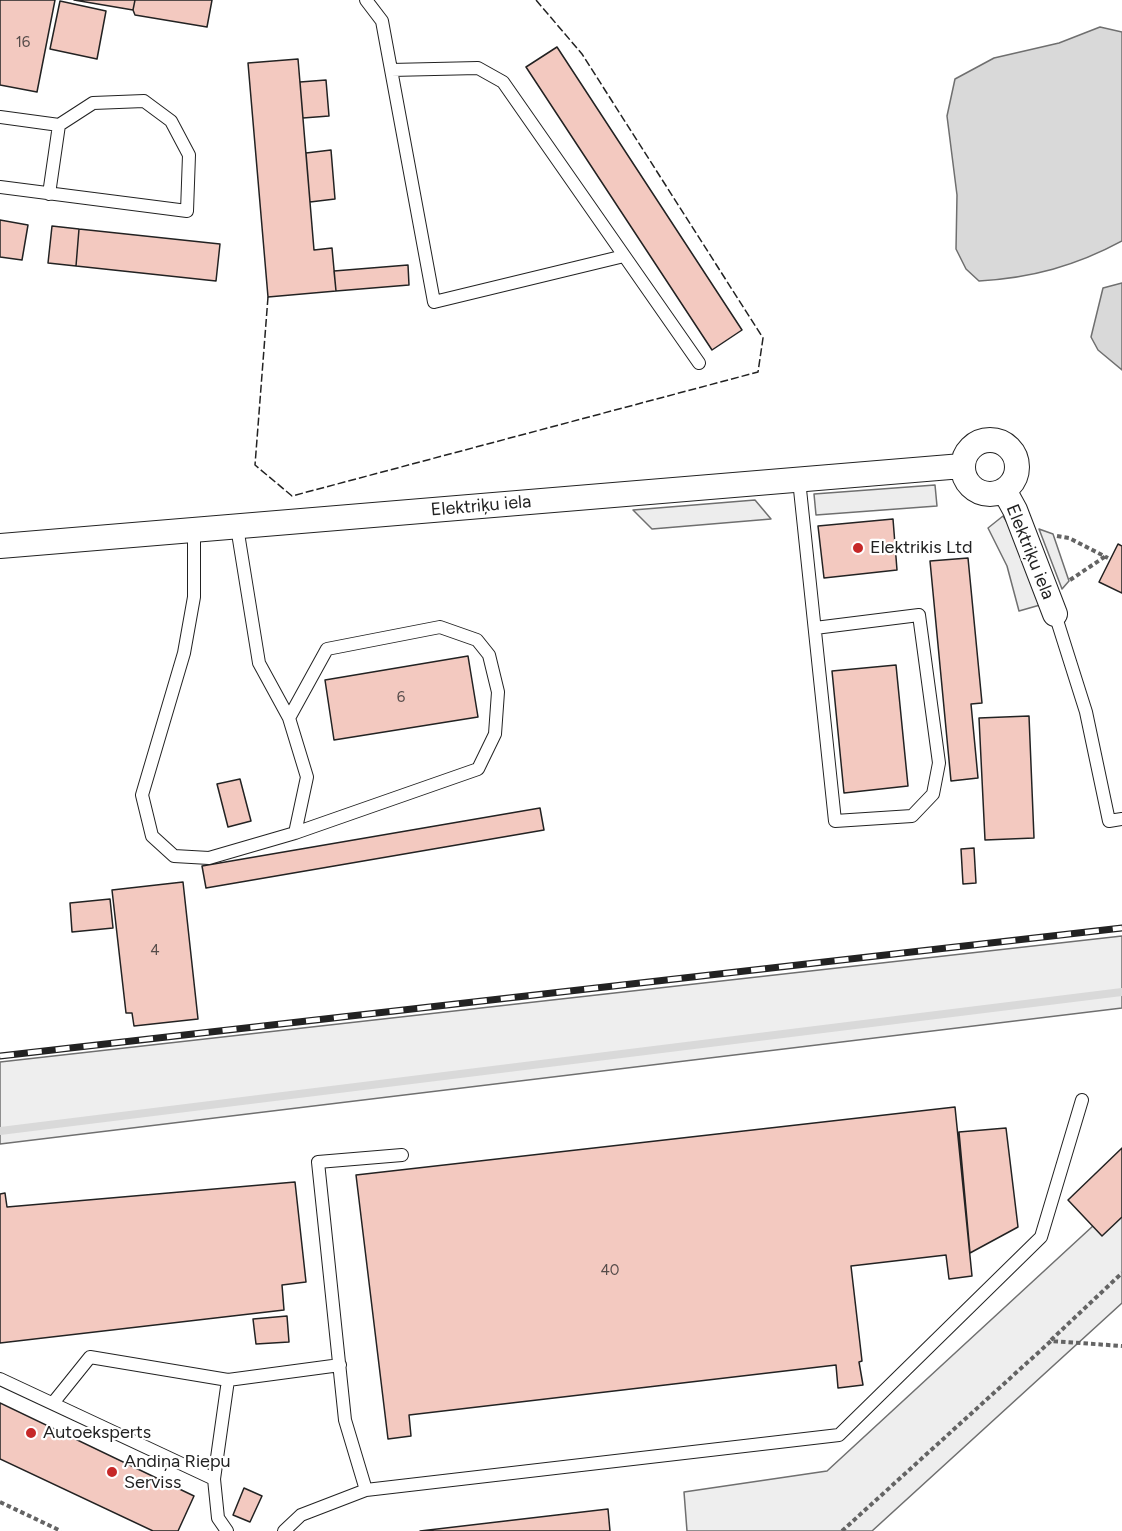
<!DOCTYPE html>
<meta charset="utf-8">
<style>
body{margin:0}
canvas{display:block;background:#fff}
</style>
<canvas width="1122" height="1531"></canvas>
<script>
const ctx = document.querySelector('canvas').getContext('2d');
ctx.lineJoin = 'round';
function paint(path, color) {
  ctx.fillStyle = color;
  ctx.fill(path, 'evenodd');
}
function trace(path, color, width, dash) {
  ctx.strokeStyle = color;
  ctx.lineWidth = width;
  ctx.lineCap = dash ? 'butt' : 'round';
  ctx.setLineDash(dash || []);
  ctx.stroke(path);
}
function write(font, color, halo, rows, align = 'center') {
  ctx.font = font + ' Figtree,sans-serif';
  ctx.lineWidth = 4.5;
  ctx.setLineDash([]);
  ctx.textBaseline = 'middle';
  ctx.strokeStyle = halo;
  ctx.fillStyle = color;
  for (const [text, x, y, turn = 0] of rows) {
    ctx.save();
    ctx.translate(x, y);
    ctx.rotate((+turn || 0) * Math.PI / 180);
    ctx.textAlign = isNaN(turn) ? turn : align;
    if (halo) ctx.strokeText(text, 0, 0);
    ctx.fillText(text, 0, 0);
    ctx.restore();
  }
}
const green = new Path2D(`
 M1122,936V1008L0,1144V1062Z
 M1122,1217V1303L872,1531H687L684,1492L827,1471L1094,1225Z`);
const parking = new Path2D(`
 M935,485L937,506L816,515L814,494Z
 M755,500L771,519L652,529L633,510Z
 M1003,516L1016,536L1040,605L1019,611L1007,566L988,528Z
 M1039,529L1053,534L1069,581L1062,589Z`);
const water = new Path2D(`
 M1100,27L1122,32V241C1076,266 1031,278 979,281L966,269L956,249L957,195L947,116L955,79L994,58L1059,43Z
 M1122,283V370L1098,350L1091,337L1103,288Z`);
const stream = new Path2D(`
 M0,1131L1122,992`);
const building = new Path2D(`
 M0,0H55L37,92L0,85Z
 M74,0H135L133,10Z
 M135,0H212L207,27L135,15L133,10Z
 M60,1L106,11L97,59L50,49Z
 M557,47L742,330L712,350L526,67Z
 M298,59L314,250L332,248L336,291L268,297L248,63Z
 M326,80L329,116L303,118L300,82Z
 M331,150L335,199L310,202L306,153Z
 M0,220L28,225L22,260L0,257Z
 M52,226L79,229L76,266L48,263Z
 M79,229L220,244L216,281L76,266Z
 M408,265L409,285L336,291L334,271Z
 M893,519L897,570L824,578L818,526Z
 M1118,544L1122,546V593L1099,582Z
 M968,558L982,703L971,704L978,778L951,781L930,561Z
 M468,656L478,717L334,740L325,680Z
 M896,665L908,786L844,793L832,671Z
 M1029,716L1034,838L985,840L979,718Z
 M240,779L251,821L228,827L217,784Z
 M540,808L544,830L206,888L202,866Z
 M974,848L976,883L963,884L961,849Z
 M183,882L198,1019L134,1026L132,1013H126L112,890Z
 M110,899L113,928L72,932L70,903Z
 M955,1107L972,1276L949,1279L946,1255L851,1266L862,1361L859,1362L863,1385L838,1388L836,1365L409,1415L411,1436L388,1439L356,1175Z
 M1006,1128L1018,1227L970,1253L959,1132Z
 M1122,1148V1217L1102,1236L1068,1200Z
 M295,1182L306,1282L282,1285L284,1310L0,1343V1194L5,1193L7,1207Z
 M287,1316L289,1342L256,1344L253,1319Z
 M0,1403L194,1496L178,1531H153L0,1459Z
 M244,1488L262,1496L250,1522L233,1515Z
 M608,1509L610,1531H420Z`);
const path = new Path2D(`
 M1057,536L1069,538L1108,558
 M1070,580L1106,556
 M1051,1340L1122,1273
 M0,1502L61,1531
 M842,1531L1051,1341L1122,1346`);
const service = new Path2D(`
 M366,0L382,21L434,302L624,256
 M391,70L478,68L503,82L699,363
 M0,117L59,125
 M0,187L187,211L189,155L171,121L144,101L93,103L59,125L49,194
 M799,480L835,821L912,816L933,794L939,763L919,615L815,628
 M237,527L259,663L289,718L307,777L295,833
 M194,530V597L184,653L142,795L152,836L174,856L209,858L295,833L478,769L495,734L498,692L489,655L477,640L440,627L327,649L289,718
 M1055,614L1086,712L1109,821L1122,819
 M0,1379L214,1479L218,1518L227,1531
 M53,1403L90,1357L228,1380L340,1365
 M214,1479L228,1380
 M366,1490L345,1420L318,1162L402,1155
 M284,1531L301,1515L366,1490L839,1435L1041,1237L1082,1100`);
const minor = new Path2D(`
 M963 467a27 27 0 1 1 54 0a27 27 0 1 1-54 0Z
 M1004,490L1015,510L1055,614
 M0,546L962,466`);
const rail = new Path2D(`
 M0,1056L1122,928`);
const fence = new Path2D(`
 M268,297L255,465L292,496L758,372L763,338L582,54L536,0`);
const markers = [
 [858,548,6,"#c62828"],
 [31,1433,6,"#c62828"],
 [112,1472,6,"#c62828"]
];
const numberNames = [
 ["16",23,43],
 ["6",401,698],
 ["4",155,951],
 ["40",610,1271]
];
const streetNames = [
 ["Elektriķu iela",481,506,-5],
 ["Elektriķu iela",1030,552,68]
];
const poiNames = [
 ["Elektrikis Ltd",870,548],
 ["Autoeksperts",43,1433],
 ["Andiņa Riepu",124,1462],
 ["Serviss",124,1483]
];
paint(green, '#eee');
trace(green, '#6f6f6f', 1.5);
paint(parking, '#ededed');
trace(parking, '#6f6f6f', 1.5);
paint(water, '#d9d9d9');
trace(water, '#6f6f6f', 1.5);
trace(stream, '#d9d9d9', 8);
paint(building, '#f3c9c0');
trace(building, '#222', 1.5);
trace(service, '#222', 14);
trace(minor, '#222', 26);
trace(path, '#646464', 4, [4.5, 3]);
trace(service, '#fff', 12);
trace(minor, '#fff', 24);
trace(rail, '#222', 7);
trace(rail, '#fff', 4.5, [14]);
trace(fence, '#222', 1.5, [8, 3]);
for (const [x, y, r, color] of markers) {
  const dot = new Path2D();
  dot.arc(x, y, r, 0, 2 * Math.PI);
  ctx.fillStyle = color;
  ctx.fill(dot);
  trace(dot, '#fff', 2);
}
write('15px', '#564c4a', null, numberNames);
write('18px', '#222', '#fff', streetNames);
write('18px', '#222', '#fff', poiNames, 'left');
</script>
